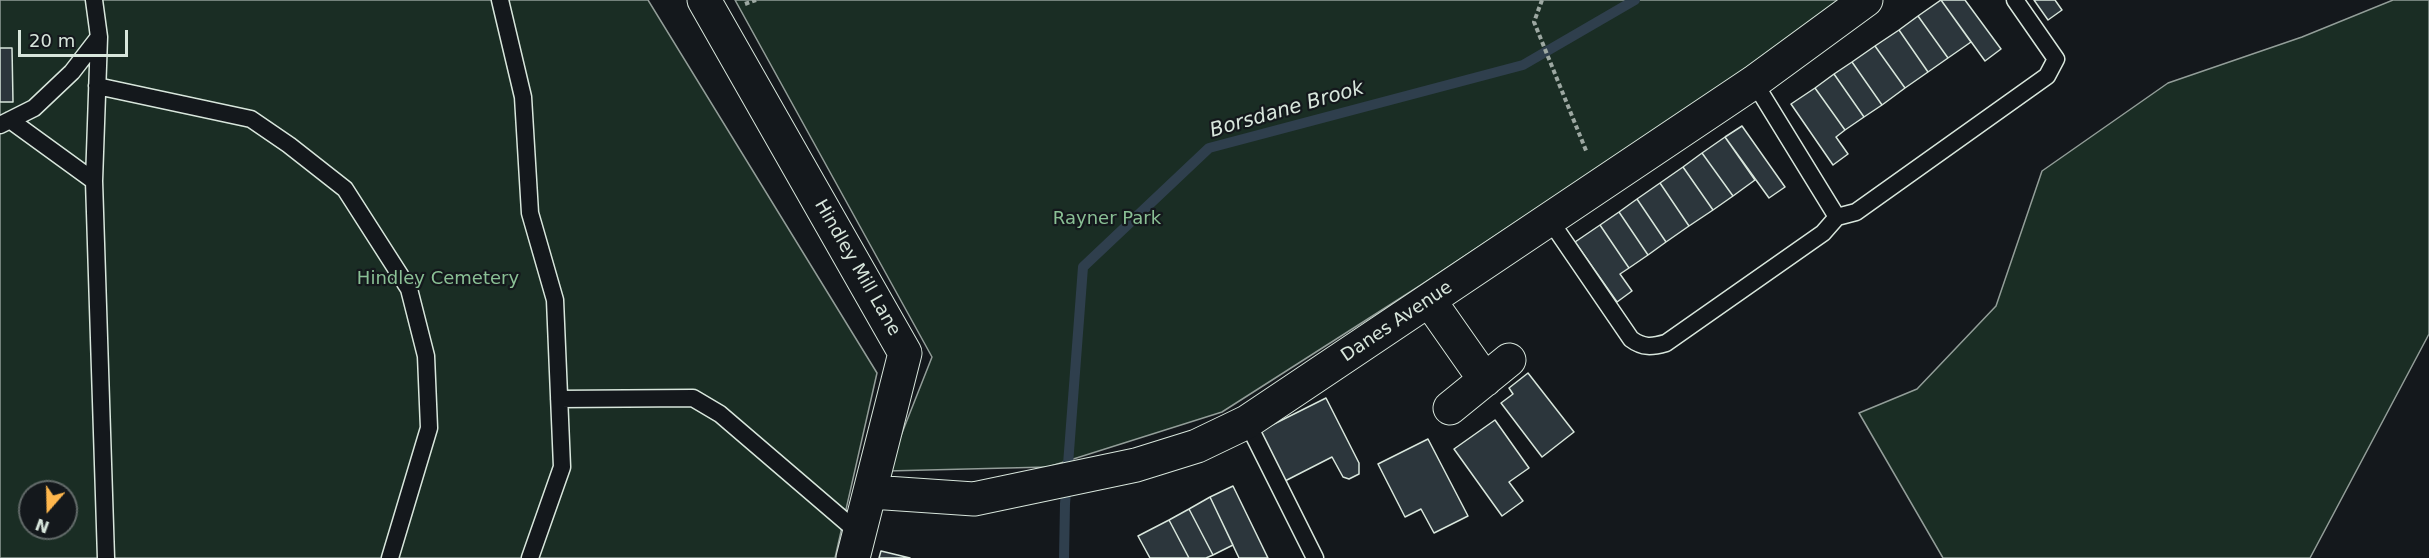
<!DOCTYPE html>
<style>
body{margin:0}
#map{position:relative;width:2429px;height:558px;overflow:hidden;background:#14181c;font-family:"DejaVu Sans",sans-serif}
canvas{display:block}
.north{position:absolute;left:18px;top:480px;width:60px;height:60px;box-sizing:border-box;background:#14181c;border:2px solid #626a69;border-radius:50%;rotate:200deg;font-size:16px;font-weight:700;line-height:24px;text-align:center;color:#d8e6dc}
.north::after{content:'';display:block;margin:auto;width:21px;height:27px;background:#ffb74d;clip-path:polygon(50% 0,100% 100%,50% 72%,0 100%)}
.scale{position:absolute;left:18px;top:30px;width:110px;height:27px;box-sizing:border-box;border:3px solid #d8e6dc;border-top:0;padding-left:8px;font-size:18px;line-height:21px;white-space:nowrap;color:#d8e6dc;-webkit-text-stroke:4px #14181c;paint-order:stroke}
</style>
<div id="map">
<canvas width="2429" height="558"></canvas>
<div class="north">N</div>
<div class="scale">20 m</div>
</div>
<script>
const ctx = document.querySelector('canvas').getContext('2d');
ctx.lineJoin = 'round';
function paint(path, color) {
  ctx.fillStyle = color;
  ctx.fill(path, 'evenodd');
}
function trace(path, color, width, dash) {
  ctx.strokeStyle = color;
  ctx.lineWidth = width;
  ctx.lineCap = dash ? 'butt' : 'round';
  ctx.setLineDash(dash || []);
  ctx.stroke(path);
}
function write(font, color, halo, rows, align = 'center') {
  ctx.font = font + ' "DejaVu Sans",sans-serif';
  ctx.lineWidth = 4.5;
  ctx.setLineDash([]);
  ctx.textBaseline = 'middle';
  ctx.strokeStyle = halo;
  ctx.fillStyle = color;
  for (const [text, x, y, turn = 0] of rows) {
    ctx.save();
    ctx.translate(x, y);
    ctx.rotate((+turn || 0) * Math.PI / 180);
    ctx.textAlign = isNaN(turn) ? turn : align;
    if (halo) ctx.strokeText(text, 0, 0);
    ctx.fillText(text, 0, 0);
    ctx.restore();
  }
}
const green = new Path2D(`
 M0,0H648L877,373L835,558H0ZM30,492H66V528H30Z
 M735,0H1843L1690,107L1421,285L1222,412L1048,467L887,471L932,357Z
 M2393,0H2429V334L2310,558H1943L1859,413L1917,389L1996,306L2042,171L2168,83L2302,37Z`);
const stream = new Path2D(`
 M1064,558L1065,504L1083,267L1209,148L1523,65L1635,0`);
const building = new Path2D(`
 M1941,0L1971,42L1948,58L1918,16Z
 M1941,0H1965L2001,49L1985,61Z
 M2034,0H2055L2062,10L2048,20Z
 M1918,16L1948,58L1928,72L1899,30Z
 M1899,30L1928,72L1905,88L1875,46Z
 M1875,46L1905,88L1882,105L1852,62Z
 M0,48H12L13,102H0Z
 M1852,62L1882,105L1864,117L1834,74Z
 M1834,74L1864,117L1845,130L1815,88Z
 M1815,88L1845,130L1836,137L1848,154L1833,165L1791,104Z
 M1742,126L1785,187L1769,198L1725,137Z
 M1725,137L1755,180L1733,196L1702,153Z
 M1702,153L1733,196L1713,210L1683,167Z
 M1683,167L1713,210L1689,226L1660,183Z
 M1660,183L1689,226L1666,242L1637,199Z
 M1637,199L1666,242L1648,255L1619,212Z
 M1619,212L1648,255L1629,268L1600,225Z
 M1600,225L1629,268L1620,274L1632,291L1617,302L1575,242Z
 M1528,373L1574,432L1542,457L1501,403L1513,394L1509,388Z
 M1326,398L1359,463V474L1349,479L1343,477L1332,457L1285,481L1260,431Z
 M1495,420L1529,468L1509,482L1523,501L1502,516L1454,449Z
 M1428,439L1468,516L1434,533L1421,509L1405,517L1378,464Z
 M1233,486L1268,558H1239L1210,497Z
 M1210,497L1233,545L1213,555L1189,509Z
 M1189,509L1213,555L1206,558H1189L1169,520Z
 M1169,520L1189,558H1150L1138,536Z
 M881,551L910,558H879Z`);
const path = new Path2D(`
 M1542,0L1534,22L1587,153
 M745,4L756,0`);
const service = new Path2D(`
 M500,0L523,97L530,213L555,300L562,467L530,558
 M99,37L94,181L106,558
 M1754,82L1837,217
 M97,86L251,119L289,145L345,189L409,289L426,356L429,428L390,558
 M10,120L94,181
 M0,125L34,108L72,72L99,37L94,0
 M1549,219L1631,339C1643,348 1652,347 1666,343L1823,233L1837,217L1856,212L2047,76L2056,59L2015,0
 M559,399L693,398L720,414L860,534
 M1247,422L1315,558`);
const minor = new Path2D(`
 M704,0L905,353L853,558
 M1429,300L1485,380
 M1450,408L1509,360
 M871,492L974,499L1136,465L1197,446L1247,422L1754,82L1866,0`);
const parkNames = [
 ["Rayner Park",1107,219],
 ["Hindley Cemetery",438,279]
];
const streetNames = [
 ["Hindley Mill Lane",857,268,60],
 ["Danes Avenue",1397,322,-34]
];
const waterNames = [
 ["Borsdane Brook",1287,110,-16]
];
paint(green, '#1a2d24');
trace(green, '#939e99', 1.5);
trace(stream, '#2f3f4d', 10);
paint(building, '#2c363c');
trace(building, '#d8e6dc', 1.5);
trace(service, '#d8e6dc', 19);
trace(minor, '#d8e6dc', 35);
trace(path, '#9da8a2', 4, [4.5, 3]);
trace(service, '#14181c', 16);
trace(minor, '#14181c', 33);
write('18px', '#8ac095', '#14181c', parkNames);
write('18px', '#d8e6dc', '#14181c', streetNames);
write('italic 20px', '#d8e6dc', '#14181c', waterNames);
</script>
